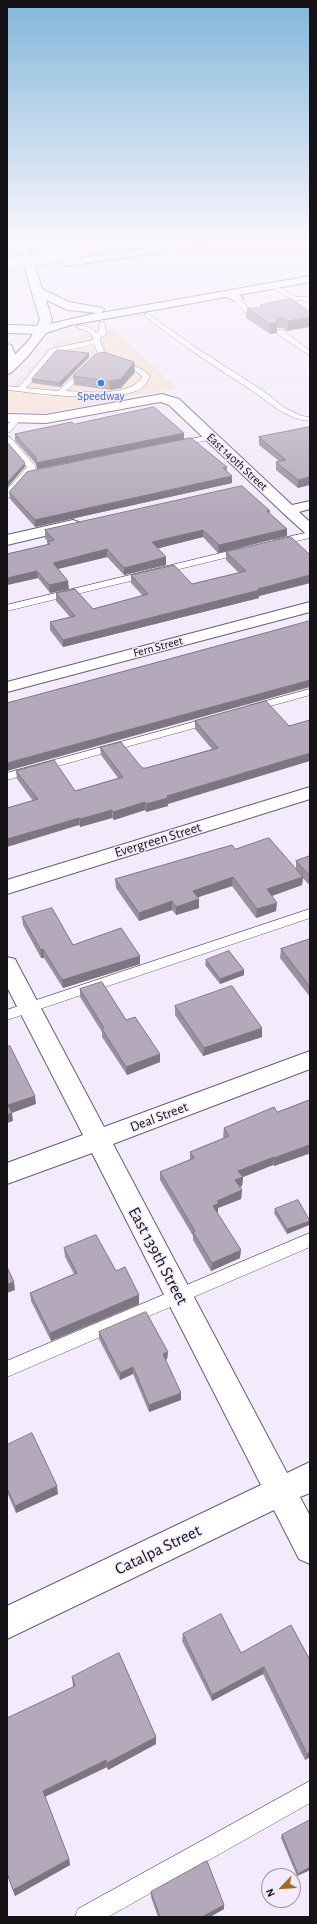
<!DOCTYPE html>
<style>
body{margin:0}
#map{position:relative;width:317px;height:1924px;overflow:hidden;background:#f3eafb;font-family:"Alegreya Sans",sans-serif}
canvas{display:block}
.frame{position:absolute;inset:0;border:8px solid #151218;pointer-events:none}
.north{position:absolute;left:261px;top:1868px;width:40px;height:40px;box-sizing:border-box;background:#f3eafb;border:1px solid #9a94a0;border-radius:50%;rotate:245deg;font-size:11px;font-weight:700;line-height:16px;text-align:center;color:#151218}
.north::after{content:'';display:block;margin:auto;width:14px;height:18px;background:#9f6e23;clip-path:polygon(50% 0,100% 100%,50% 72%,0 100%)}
</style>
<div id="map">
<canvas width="317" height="1924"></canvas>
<div class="frame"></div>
<div class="north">N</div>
</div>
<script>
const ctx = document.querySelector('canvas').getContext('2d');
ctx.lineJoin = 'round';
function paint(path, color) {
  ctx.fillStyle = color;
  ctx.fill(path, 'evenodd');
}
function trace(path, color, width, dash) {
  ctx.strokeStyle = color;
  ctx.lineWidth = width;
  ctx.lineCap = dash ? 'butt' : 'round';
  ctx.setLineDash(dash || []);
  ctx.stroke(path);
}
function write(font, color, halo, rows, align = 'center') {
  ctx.font = font + ' "Alegreya Sans",sans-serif';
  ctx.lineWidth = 3;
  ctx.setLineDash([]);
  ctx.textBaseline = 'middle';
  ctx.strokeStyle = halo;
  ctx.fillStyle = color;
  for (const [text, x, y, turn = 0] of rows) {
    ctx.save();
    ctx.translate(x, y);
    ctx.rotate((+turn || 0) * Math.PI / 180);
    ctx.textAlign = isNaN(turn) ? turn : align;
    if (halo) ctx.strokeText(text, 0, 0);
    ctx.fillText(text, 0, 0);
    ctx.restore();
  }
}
const commercial = new Path2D(`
 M113,328L177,388L45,413L7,411V390L56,342L68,338Z`);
const lane = new Path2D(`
 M271,285H275L296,297H310V301L293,300L271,287Z
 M235,297H239L244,304L259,315V317C249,319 238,306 234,298Z
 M147,313L195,347L262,390L285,408L302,416L310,417V421C285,419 271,403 251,390C215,367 179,343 145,316L144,315Z
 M100,322L105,323L106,335L100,338V341L107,357C122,365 139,362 150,377C148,380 146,385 143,387C118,406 38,393 7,390V386L19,387L50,349L93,340V337L89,332L76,327C83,323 93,329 98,334ZM94,344L101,360C115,367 133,364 142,377C130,397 87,392 66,391L88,370L89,368L85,366L58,391L26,388L56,353Z
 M277,330H283L310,351V356L277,334Z
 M14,417H20L21,419L10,432H7V425Z
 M211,435L215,437L214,439L178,446L174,444L175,442Z
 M7,437H10L36,467L10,497L7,498V490L27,467L7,444Z
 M310,532V538L277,545L272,542L274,540Z
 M242,548L245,549V553L7,611V605Z
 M310,689V695L252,711L247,708L248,706Z
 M212,717L217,720L216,722L7,780V773Z
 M310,909V918L7,1020V1010Z
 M310,1233V1247L7,1377V1361Z
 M310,1781V1803L108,1917H75L78,1909Z`);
const street = new Path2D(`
 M230,290L234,291L243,298L241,300C234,302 228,299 224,293Z
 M162,394L179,399L292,505L310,501V509L299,512L310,522V535L305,533L283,513L169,405L161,402L154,403L46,423L7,422V414L46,415Z
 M73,520L78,522L81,525L78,528L7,545V535Z
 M310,602V612L7,692V682Z
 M310,787V799L7,894V880Z
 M7,957L15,959L18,965L104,1127L310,1051V1069L113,1144L287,1473L310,1462V1493L300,1497L310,1516V1564L299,1559L274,1510L7,1639V1606L261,1485L92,1153L7,1184V1163L83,1135L7,987Z`);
const secondary = new Path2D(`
 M17,242H27L42,289L69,302L102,308L104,310L101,313L310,276V282L71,325L46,333L29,355L11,373L7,374V363L30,339L40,320ZM46,300L68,310L97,313L50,324L52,320Z`);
const highway = new Path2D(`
 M186,242H216L211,245L66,266L61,263L66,260Z
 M7,325L42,326L48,330L42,334L7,333Z
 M7,344L11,345L17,359L15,368L9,372L7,371Z`);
const highwayBridge = new Path2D(`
 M7,264L75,254`);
const wall = new Path2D(`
 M291,299L287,331L283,328H277L276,333L270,334L246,318L247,308H260Z
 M89,357L60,387L32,383V379Z
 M134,362L135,372L121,388L110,390L74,385L73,376Z
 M74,424L184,439L37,469L36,464L15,441V434Z
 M310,427L298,488L276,470V462L279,461L259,445V437Z
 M227,467V471L232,483L35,527L10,499L9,492Z
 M270,511L269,514L287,529V536L218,553L203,537L158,548L166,565L124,575L107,557L58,569L69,589L50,593L38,578L7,585V554L48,545L47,542H48L45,538V530Z
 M226,552L310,555V583L259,596V598L63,647L50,630V622L70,617L56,601V593L93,609L143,596L131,583V575L192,584L239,573L226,560Z
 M266,701L168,804V806L146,812L145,810L114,820L112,818L80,827L79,825L33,801L17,779L16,771L75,791L118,778L101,755L100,747L142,768H146L212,749L195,729V721Z
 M235,849L296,868V861L310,856V886L303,878L302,885L272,896L276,911L256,918L232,886L198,897L199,908L176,915L172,910L139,921L116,888L115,879Z
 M22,917L73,945L140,956V964L63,988L44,958H41L23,925Z
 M310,939V997L280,958L281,949Z
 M206,960L244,975L220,984L205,965Z
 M80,989L126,1020L160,1054V1062L127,1075L102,1037V1032L80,997Z
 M175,1006L262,1037L203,1056L175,1015Z
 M310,1100V1156L308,1154L274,1166L273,1165L243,1177L242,1186L240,1187L242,1190L241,1199L218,1208V1212H217L240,1258L211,1271L193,1240V1236L160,1180V1172L190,1160V1152L224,1138L223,1137L224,1128L277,1112Z
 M275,1209L309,1225L287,1234L274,1213Z
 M64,1248L116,1271L139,1295V1304L51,1341L31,1301L30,1293L74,1274L65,1257Z
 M99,1332L168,1352L167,1359L165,1360L181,1400L149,1412L133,1374L120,1380L99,1339Z
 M7,1445L58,1494L16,1513L7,1492Z
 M183,1634L241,1653L310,1660V1757L305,1760L263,1674L212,1701L182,1641Z
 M72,1677L156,1744L108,1770L107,1767L45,1797L69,1859L70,1865L15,1896L7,1874L73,1687Z
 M282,1835L310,1870L297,1876L281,1838Z
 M151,1892L224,1905V1909L210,1917H158L151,1897Z`);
const shadedWall = new Path2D(`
 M310,317V327L287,331L288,321Z
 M278,318L277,328L276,333L270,334V324Z
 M89,353V357L60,387L59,383Z
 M134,362L135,372L121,388L110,390L109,381Z
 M184,433V439L37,469L36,463Z
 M25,463V467L7,488V483Z
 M232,476V483L35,527V520Z
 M310,477V485L298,488V480Z
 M287,529V536L218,553L219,545Z
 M203,530V537L152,550V542Z
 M107,549V557L53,570V563Z
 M166,557V565L124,575V568Z
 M37,571L38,578L7,585V578Z
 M310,575V583L259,596V598L63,647V640Z
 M68,581L69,589L50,593L49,585Z
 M310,680V687L7,771V763Z
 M310,753V761L168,804V806L146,812V804L167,796Z
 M145,802V810L114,820L113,812Z
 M112,810V818L80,827V819Z
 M79,818V825L7,847V839Z
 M233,877L232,886L193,899V891Z
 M303,877L302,885L266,898L267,889Z
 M199,899V908L176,915V907Z
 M172,901V910L139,921V913Z
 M277,903L276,911L256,918L257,909Z
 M43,949L44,958H41V950Z
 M140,956V964L63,988L62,980Z
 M244,970V975L220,984V979Z
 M262,1028V1037L203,1056L204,1048Z
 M160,1054V1062L127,1075L126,1067Z
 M35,1096L36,1104L9,1114L8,1105Z
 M12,1113L13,1121L7,1123V1115Z
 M309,1145L308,1154L274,1166V1158Z
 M274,1157L273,1165L238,1179V1171Z
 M243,1177L242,1186L235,1189V1180Z
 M242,1190L241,1199L218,1208V1212L213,1214V1206L217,1201Z
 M310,1221L309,1225L287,1234V1229Z
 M241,1250L240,1258L211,1271L212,1263Z
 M14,1282L15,1290L7,1293V1284Z
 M139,1295V1304L51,1341L50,1333Z
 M168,1352L167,1359L163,1361V1354Z
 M133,1367V1374L120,1380V1373Z
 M181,1393V1400L149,1412V1405Z
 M57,1486L58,1494L16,1513L15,1506Z
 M264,1667L263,1674L212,1701V1695Z
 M156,1737V1744L108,1770L107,1763Z
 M310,1752V1757L305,1760L307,1754Z
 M106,1760L107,1767L44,1797L43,1791Z
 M69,1859L70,1865L15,1896L13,1890Z
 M310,1867V1870L297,1876L298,1874Z
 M224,1905V1909L210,1917H202Z`);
const building = new Path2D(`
 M291,299L310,312V317L288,321L284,318H278L276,323L270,324L247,308H260L261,305Z
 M57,350L89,353L59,383L32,379Z
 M103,352L134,362L121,379L109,381L73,376L95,355Z
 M154,407L184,433L36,463V458L15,434L72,422L74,424Z
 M310,427V477L298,480L276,462L286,460L259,437Z
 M191,438L227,467L223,468L232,476L35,520L9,492L27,472Z
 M7,442L25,463L7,483Z
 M242,486L270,511H267L287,529L219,545L203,530L152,542L166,557L124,568L107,549L53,563L68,581L49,585L37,571L7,578V554L50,544L47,542L54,540L45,530Z
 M291,537L310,555V575L258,589L260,590L63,640L50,622L75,616L56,593L75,589L93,609L148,594L131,575L174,565L192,584L246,571L226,552Z
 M310,621V680L7,763V703L265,633Z
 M266,701L289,726L310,720V753L167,796L168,798L146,804L145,802L113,812L112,810L80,819L79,818L7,839V808L38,799L16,771L54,760L75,791L123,777L100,747L121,742L142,768H146L218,748L195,721Z
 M269,838L303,877L267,889L277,903L257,909L233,877L193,891L199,899L176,907L172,901L139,913L115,879L232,845L235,849Z
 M310,856V876L296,861Z
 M52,908L73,945L121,928L140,956L62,980L43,949L41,950L22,917Z
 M310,939V987L281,949Z
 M229,951L244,970L220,979L206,960Z
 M102,982L126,1020L135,1017L160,1054L126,1067L102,1029L104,1028L80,989Z
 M232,986L262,1028L204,1048L175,1006Z
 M10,1046L35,1096L8,1105L12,1113L7,1115V1047Z
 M310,1100V1146L309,1145L274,1158V1157L238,1171L243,1177L235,1180L242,1190L217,1201L219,1203L213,1206L241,1250L212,1263L193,1232L195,1231L160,1172L194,1158L190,1152L229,1136L224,1128L274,1107L277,1112Z
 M298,1200L310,1221L287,1229L275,1209Z
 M96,1235L116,1271L125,1267L139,1295L50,1333L30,1293L77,1273L64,1248Z
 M7,1267L14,1282L7,1284Z
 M146,1312L168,1352L163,1354L181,1393L149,1405L133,1367L120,1373L99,1332Z
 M32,1433L57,1486L15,1506L7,1488V1445Z
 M221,1614L241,1653L291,1625L310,1660V1752L307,1754L264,1667L212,1695L183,1634Z
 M119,1653L156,1737L107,1763L106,1760L43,1791L69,1859L13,1890L7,1873V1718L75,1686L72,1677Z
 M310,1820V1867L298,1874L282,1835Z
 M207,1861L224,1905L202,1917H160L151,1892Z`);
const markers = [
 [101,383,4,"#3f7fe0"]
];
const farShopnames = [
 ["Speedway",101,396]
];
const farStreetnames = [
 ["East 140th Street",237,462,43],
 ["Fern Street",158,647,-15]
];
const streetNames = [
 ["Evergreen Street",158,840,-17],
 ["Deal Street",159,1117,-21]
];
const nearStreetnames = [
 ["East 139th Street",158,1256,62],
 ["Catalpa Street",158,1550,-26]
];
paint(commercial, '#f5dfd2');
trace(lane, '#675f6e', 1);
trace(street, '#675f6e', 2);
trace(secondary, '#675f6e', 2);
trace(highway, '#675f6e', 2);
paint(lane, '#fff');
paint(street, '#fff');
paint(secondary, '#fff');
paint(highway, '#fff');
trace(highwayBridge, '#675f6e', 13, []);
trace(highwayBridge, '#fff', 12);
paint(wall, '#9a91a0');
paint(shadedWall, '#7d7682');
paint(building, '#b3a9ba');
trace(building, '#7d7682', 1);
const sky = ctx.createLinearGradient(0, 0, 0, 512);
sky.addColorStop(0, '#82b7d9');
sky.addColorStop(0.47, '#faf6fd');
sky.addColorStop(1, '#faf6fd00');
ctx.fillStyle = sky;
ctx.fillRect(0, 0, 317, 512);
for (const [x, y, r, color] of markers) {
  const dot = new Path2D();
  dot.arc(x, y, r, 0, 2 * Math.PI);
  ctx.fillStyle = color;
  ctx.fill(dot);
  trace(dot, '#f3eafb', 1.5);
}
write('12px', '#366cbe', '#f3eafb', farShopnames);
write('12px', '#151218', '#f3eafb', farStreetnames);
write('14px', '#151218', '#f3eafb', streetNames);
write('17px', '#151218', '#f3eafb', nearStreetnames);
</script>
